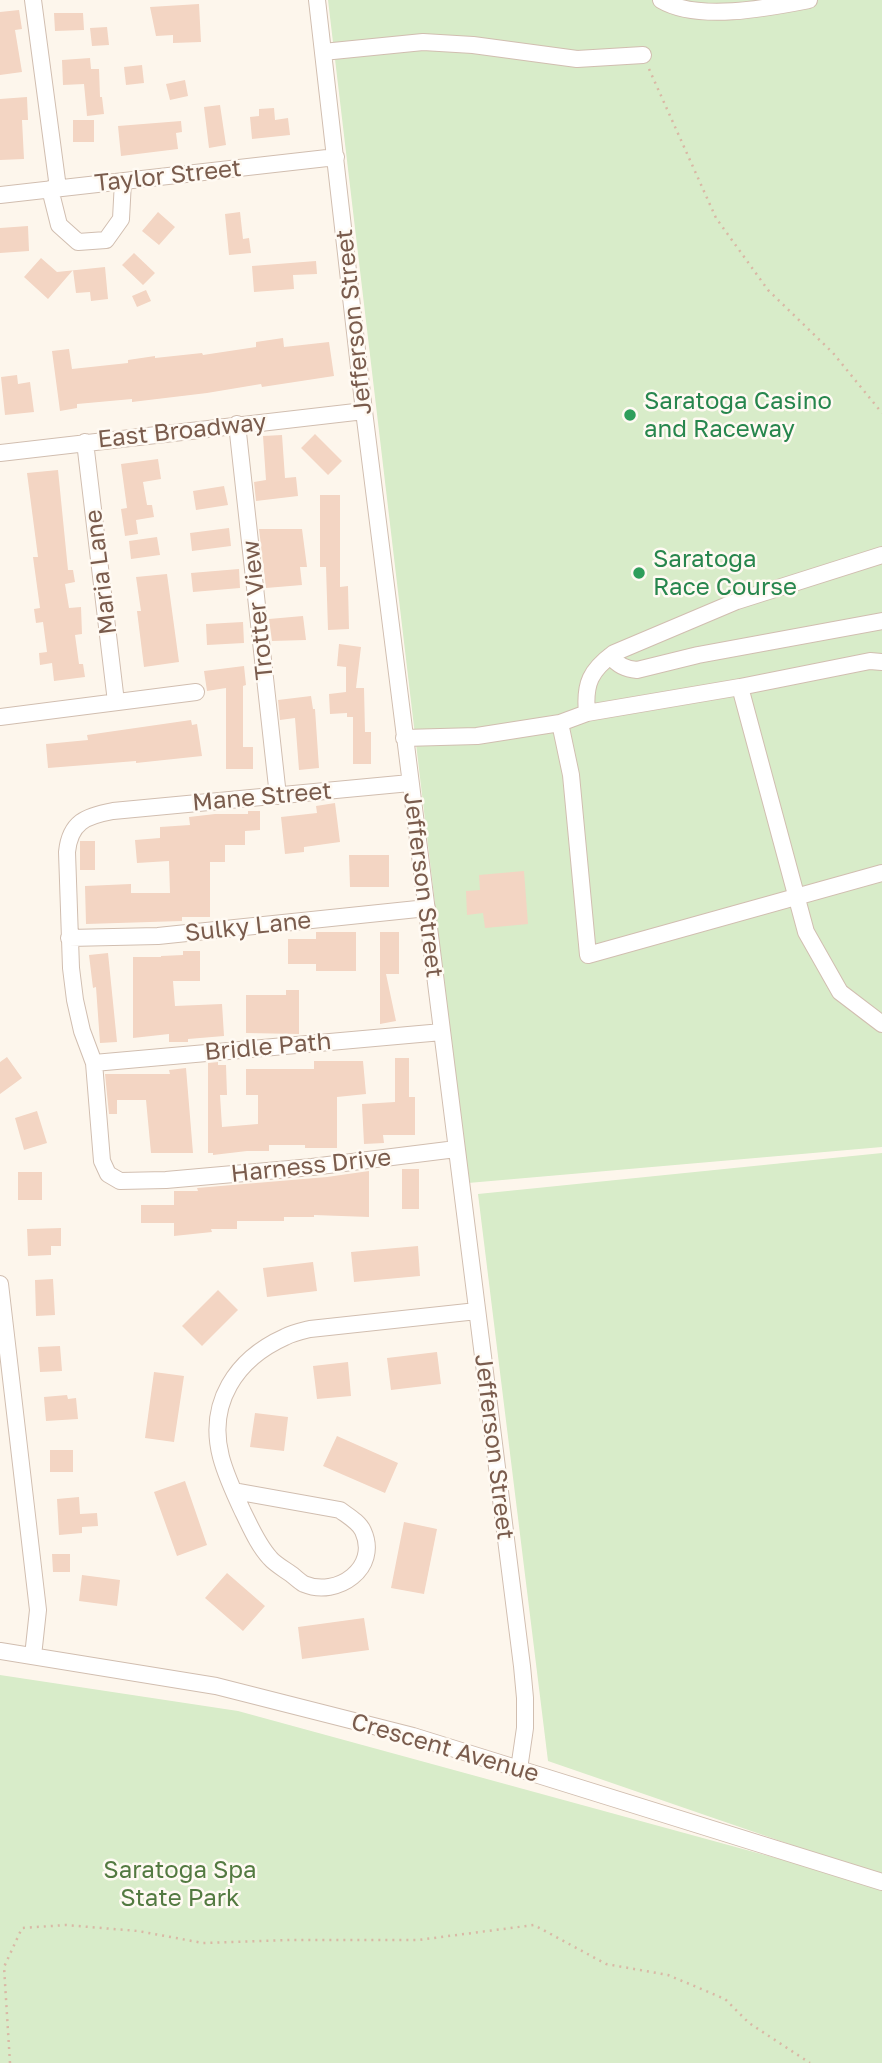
<!DOCTYPE html>
<style>
body{margin:0}
canvas{display:block;background:#fdf6ec}
</style>
<canvas width="882" height="2063"></canvas>
<script>
const ctx = document.querySelector('canvas').getContext('2d');
ctx.lineJoin = 'round';
function paint(path, color) {
  ctx.fillStyle = color;
  ctx.fill(path, 'evenodd');
}
function trace(path, color, width, dash) {
  ctx.strokeStyle = color;
  ctx.lineWidth = width;
  ctx.lineCap = dash ? 'butt' : 'round';
  ctx.setLineDash(dash || []);
  ctx.stroke(path);
}
function write(font, color, halo, rows, align = 'center') {
  ctx.font = font + ' "Golos Text",sans-serif';
  ctx.lineWidth = 5;
  ctx.setLineDash([]);
  ctx.textBaseline = 'middle';
  ctx.strokeStyle = halo;
  ctx.fillStyle = color;
  for (const [text, x, y, turn = 0] of rows) {
    ctx.save();
    ctx.translate(x, y);
    ctx.rotate((+turn || 0) * Math.PI / 180);
    ctx.textAlign = isNaN(turn) ? turn : align;
    if (halo) ctx.strokeText(text, 0, 0);
    ctx.fillText(text, 0, 0);
    ctx.restore();
  }
}
const green = new Path2D(`
 M328,0H882V1147L468,1183Z
 M882,1153V1876L548,1761L478,1194Z
 M0,1675L238,1711L882,1887V2063H0Z`);
const building = new Path2D(`
 M199,4L201,42L173,43V35L156,36L150,7Z
 M19,10L22,29L15,30L22,72L0,75V12Z
 M54,13H83L84,30L55,31Z
 M107,27L109,45L92,46L90,28Z
 M90,58L91,69H99L100,97H102L104,114L87,116L84,84L63,85L62,60Z
 M142,65L144,83L126,85L124,67Z
 M185,80L188,96L170,100L166,84Z
 M27,97L28,120H22L24,159L0,160V99Z
 M220,105L226,145L209,148L204,107Z
 M274,108L275,120L288,118L290,135L252,139L250,117L259,116V109Z
 M73,120H94V142H73Z
 M181,121L182,132L176,133L178,149L121,156L118,126Z
 M158,212L175,227L159,245L142,231Z
 M240,212L243,239L249,238L251,253L229,255L225,214Z
 M28,226L29,251L0,253V228Z
 M134,253L155,273L143,285L122,265Z
 M41,258L57,272L105,267L108,299L91,301L90,292L76,293L73,270L48,299L24,277Z
 M316,261L317,274L293,275L294,289L254,292L252,266Z
 M146,290L151,301L137,307L132,296Z
 M283,338L284,347L329,342L334,376L262,387L261,384L207,393L132,402V399L77,404V408L60,411L52,351L69,349L72,369L128,363V360L155,356V358L202,353L203,355L256,347V342Z
 M17,375L18,384L30,382L34,412L5,415L1,377Z
 M315,434L342,461L328,475L301,448Z
 M282,435L285,478L296,477L298,496L256,501L254,482L266,480L263,436Z
 M158,459L161,479L143,482L147,505H152L154,517L136,520L138,534L125,536L121,509L127,508L121,464Z
 M58,470L68,570H73L75,582L65,584L69,608L81,607L82,634L75,635L79,664H83L85,677L54,681L52,663L40,665L39,653L47,652L43,622L36,623L34,609L40,608L33,557H38L27,473Z
 M224,486L228,505L196,510L193,491Z
 M320,495H340V587L348,586L349,629L328,630L326,567H320Z
 M229,528L231,546L192,551L190,533Z
 M259,529H302L307,567H300L302,585L266,588Z
 M157,537L160,555L131,559L129,541Z
 M239,569L240,588L193,592L191,573Z
 M167,574L179,662L144,667L137,611H141L136,577Z
 M303,616L306,640L272,641L269,619Z
 M243,622L244,643L207,645L206,624Z
 M339,644L361,647L356,688H364L365,732H371V764H353V717H347V713L330,714L329,694L346,692V667L337,666Z
 M244,666L246,685L243,686V747H253V769H226V688L207,691L204,671Z
 M311,696L313,709H315L319,768L299,770L295,718L280,720L278,700Z
 M191,720L192,725L197,724L202,756L136,763V761L48,768L46,744L88,740L87,735Z
 M335,803L340,842L304,847V852L285,854L281,817L317,813L316,806Z
 M248,811H260V830L245,831V845H225V862H210V917H182V921L86,924L85,886L131,884V893H170L169,861L137,863L135,840L160,838V827L190,825L189,817L215,814H248Z
 M80,841H95V870H80Z
 M349,855H389V887H350Z
 M524,871L528,924L485,928L483,913L467,915L466,891L480,890L479,875Z
 M316,932H356V971H316V964H288V939H316Z
 M380,932H399V974H386L396,1021L380,1024Z
 M183,951H200V981H173L175,1006L222,1004L224,1036L188,1039V1042H169V1034L133,1038V957H161V956L183,955Z
 M108,953L117,1042L100,1043L96,987L93,988L89,955Z
 M286,990H299V1034L246,1033V995H286Z
 M7,1057L22,1078L0,1094V1062Z
 M395,1058H409V1097H415V1135H383L384,1143L364,1144L362,1104L395,1102Z
 M314,1061H363L366,1094L337,1097V1148H305V1145H269V1151H247L213,1155V1153H208V1063L218,1062V1065H226L227,1095H220L222,1127L258,1124V1095H246V1069H314Z
 M186,1068L193,1153H151L146,1100H117V1114H109L105,1074H170L169,1070Z
 M37,1111L47,1143L24,1150L15,1118Z
 M402,1169H419V1209H402Z
 M369,1171V1217L314,1215V1217H284V1221H237V1229H211L212,1232L174,1236V1223H141V1205H174V1191H198L197,1188L327,1177Z
 M18,1172H42V1200H18Z
 M61,1228V1246H51V1255L28,1256L27,1229Z
 M418,1246L420,1276L354,1282L351,1252Z
 M313,1262L317,1291L267,1297L263,1268Z
 M53,1279L55,1315L36,1316L35,1280Z
 M218,1290L238,1310L202,1346L182,1326Z
 M60,1346L62,1371L40,1372L38,1347Z
 M437,1352L441,1384L391,1390L387,1358Z
 M348,1362L351,1396L317,1399L313,1366Z
 M154,1372L184,1376L174,1442L145,1438Z
 M67,1395L68,1399L76,1398L78,1419L46,1421L44,1397Z
 M255,1413L288,1417L284,1451L250,1447Z
 M337,1436L398,1463L385,1493L323,1466Z
 M50,1450H73V1472H50Z
 M185,1481L207,1545L177,1556L154,1492Z
 M79,1497L80,1514L97,1513L98,1526L82,1527V1533L59,1535L57,1499Z
 M404,1522L437,1529L424,1594L391,1588Z
 M52,1554H70V1572H53Z
 M227,1573L265,1606L243,1631L205,1598Z
 M82,1575L120,1580L117,1606L79,1601Z
 M364,1618L369,1650L302,1659L298,1627Z`);
const path = new Path2D(`
 M649,69L716,218L768,290L833,353L882,413
 M10,2063L4,1967L22,1928L66,1925L138,1931L203,1943L290,1940H418L534,1925L606,1964L668,1975L725,1999L749,2023L810,2063`);
const minor = new Path2D(`
 M33,0L58,188
 M317,0L364,411L522,1666L525,1698V1728L519,1769
 M661,0C698,22 768,8 809,0
 M323,52L423,42L473,45L577,59L643,55
 M50,189L59,225L78,242L106,240L121,219L123,181
 M0,195L336,157
 M237,424L278,796
 M85,442L116,702
 M0,453L364,411
 M610,656C618,665 625,669 637,670L698,655L882,621
 M740,687L806,932L840,992L882,1024
 M587,713C584,683 591,670 614,653L737,601L882,555
 M0,717L196,692
 M560,723L571,775L588,955L882,873
 M404,738L477,736L560,723L587,713L740,687L870,661L882,662
 M410,783L113,811C86,816 70,822 67,852L71,968L75,1000L82,1031L94,1063L102,1161L108,1174L120,1181L166,1180L312,1167L456,1149
 M69,938L158,936L427,908
 M94,1063L442,1032
 M0,1284L38,1610L33,1656
 M234,1491L340,1510C348,1516 359,1522 363,1531C380,1568 337,1598 304,1584C300,1582 295,1577 291,1574C284,1569 275,1564 270,1558C258,1545 251,1528 243,1512C235,1495 226,1476 221,1457C207,1403 236,1359 285,1337C293,1333 302,1331 310,1329L477,1311
 M0,1651L216,1686L413,1736L882,1882`);
const markers = [
 [630,415,7,"#2e9e5b"],
 [639,573,7,"#2e9e5b"]
];
const streetNames = [
 ["Taylor Street",168,176,-6],
 ["Jefferson Street",354,322,-96],
 ["East Broadway",182,431,-6],
 ["Maria Lane",101,572,-97],
 ["Trotter View",258,610,-96],
 ["Mane Street",262,797,-5],
 ["Jefferson Street",423,885,83],
 ["Sulky Lane",248,927,-6],
 ["Bridle Path",268,1047,-5],
 ["Harness Drive",311,1166,-6],
 ["Jefferson Street",494,1447,83],
 ["Crescent Avenue",445,1748,16]
];
const leisureNames = [
 ["Saratoga Casino",644,401],
 ["and Raceway",644,429],
 ["Saratoga",653,559],
 ["Race Course",653,587]
];
const parkNames = [
 ["Saratoga Spa",180,1870],
 ["State Park",180,1898]
];
paint(green, '#d8ecc9');
paint(building, '#f3d5c3');
trace(minor, '#d1beb0', 18);
trace(path, '#d9b8a5', 2.5, [2, 5]);
trace(minor, '#fff', 16);
for (const [x, y, r, color] of markers) {
  const dot = new Path2D();
  dot.arc(x, y, r, 0, 2 * Math.PI);
  ctx.fillStyle = color;
  ctx.fill(dot);
  trace(dot, '#fffaf3', 2.5);
}
write('24px', '#7a5c4d', '#fffaf3', streetNames);
write('24px', '#27864d', '#fffaf3', leisureNames, 'left');
write('24px', '#537a41', '#fffaf3', parkNames);
</script>
